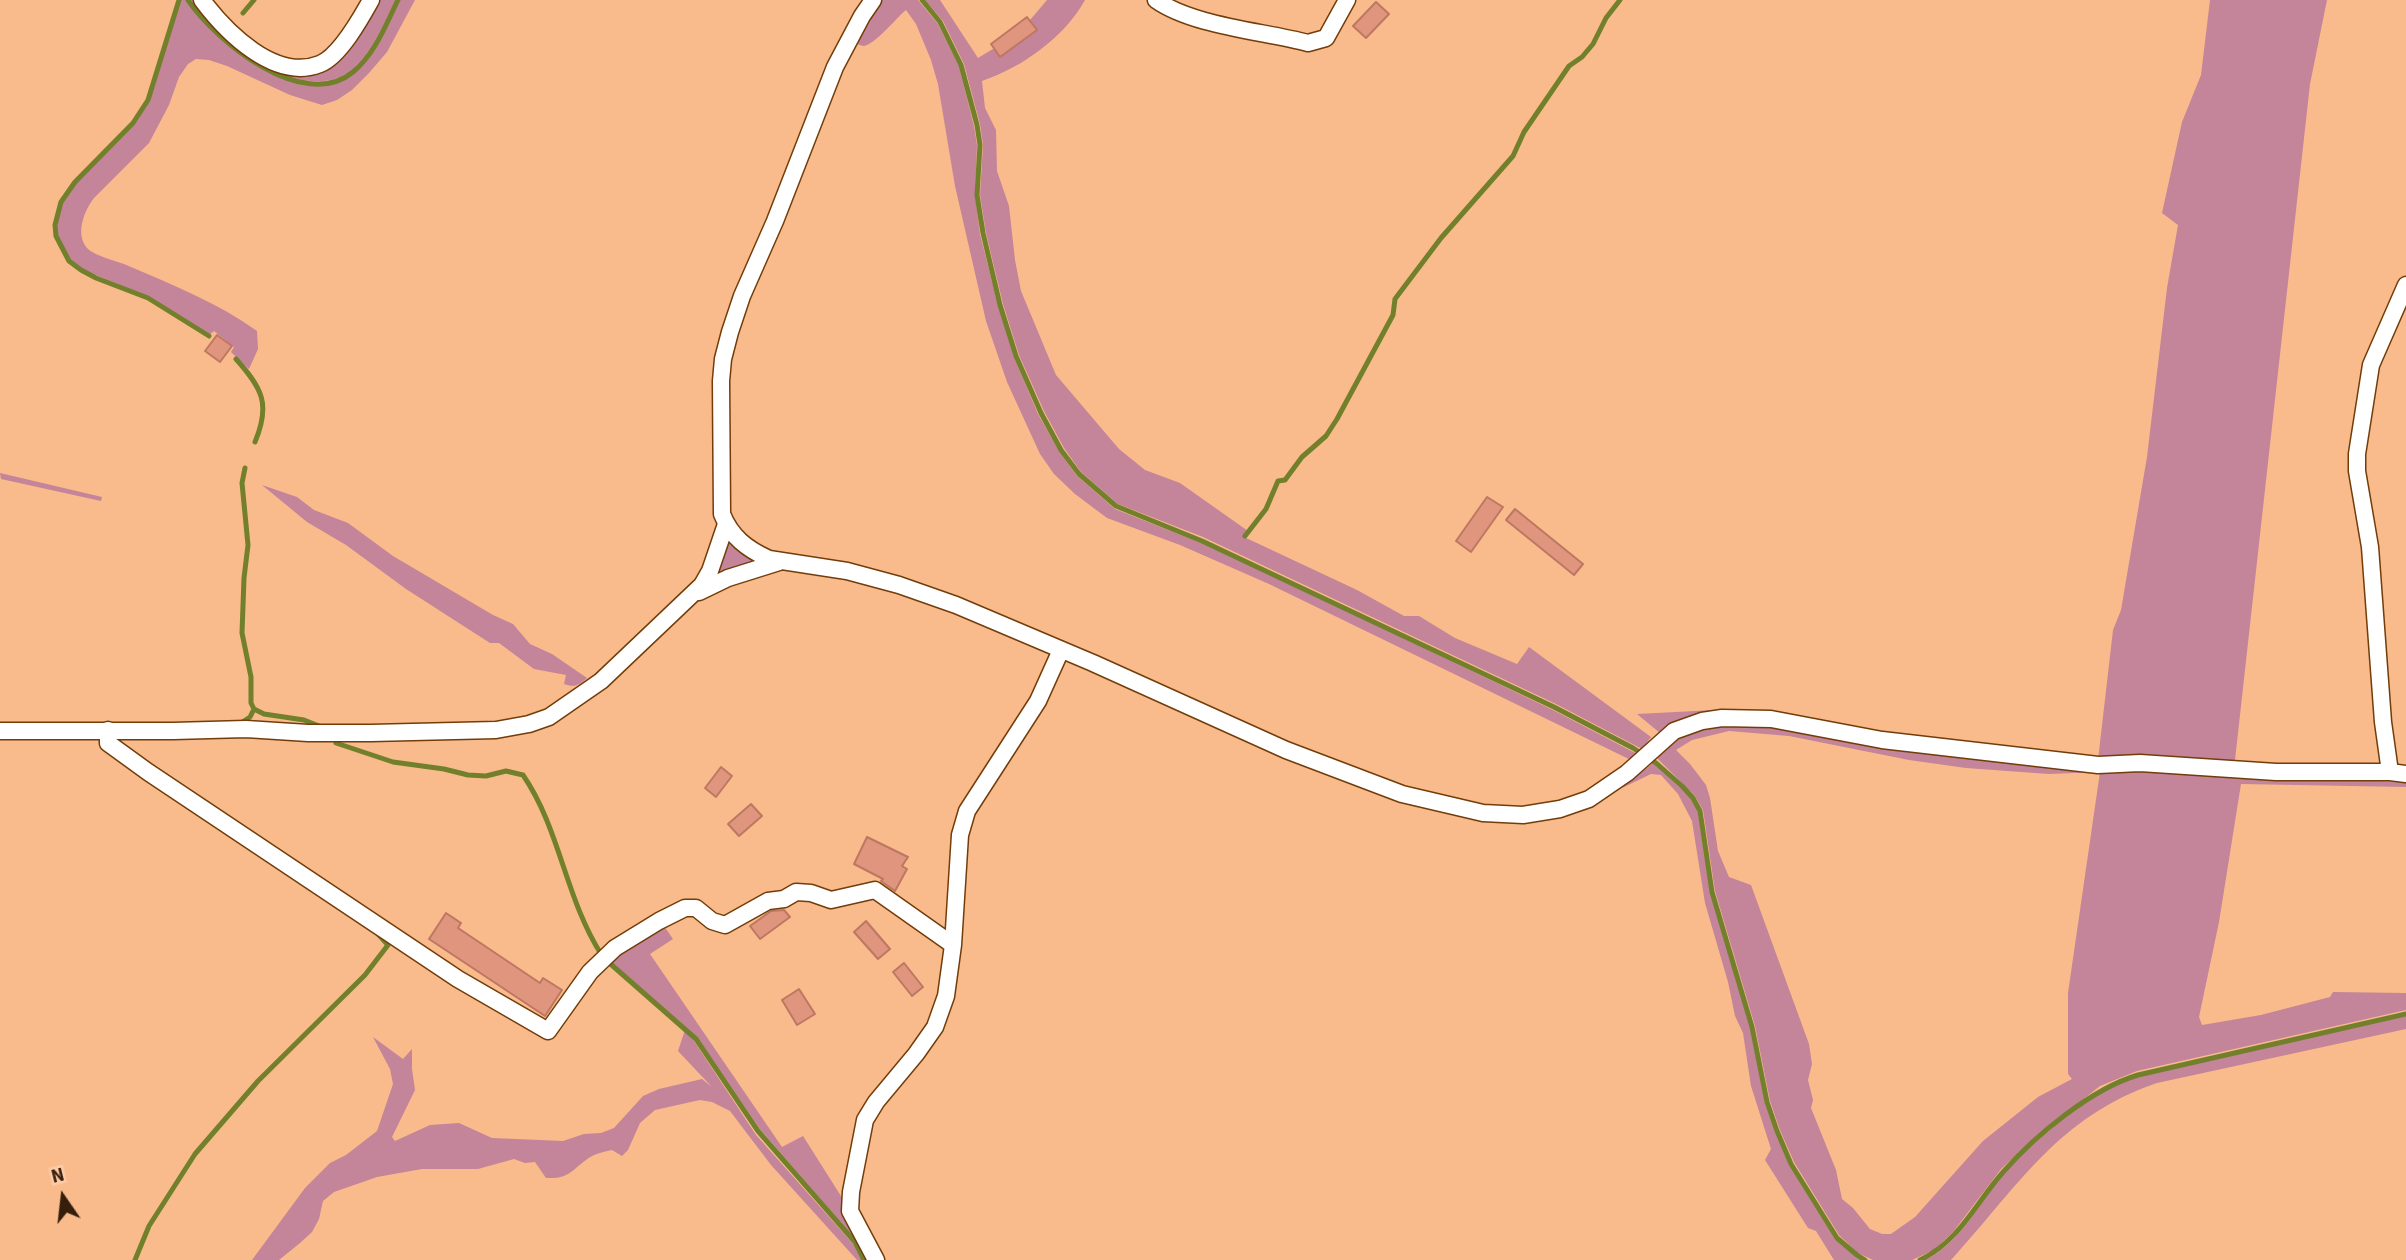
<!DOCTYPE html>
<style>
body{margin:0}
#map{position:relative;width:2406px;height:1260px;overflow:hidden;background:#f9bb8c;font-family:"Source Sans 3",sans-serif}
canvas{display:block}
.north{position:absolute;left:28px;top:1162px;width:70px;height:70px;-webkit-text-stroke:5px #fecba6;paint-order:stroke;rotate:346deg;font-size:19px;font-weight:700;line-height:28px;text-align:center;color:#351e0a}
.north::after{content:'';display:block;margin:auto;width:24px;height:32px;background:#351e0a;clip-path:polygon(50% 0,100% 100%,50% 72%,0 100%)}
</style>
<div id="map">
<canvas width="2406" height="1260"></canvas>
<div class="north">N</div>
</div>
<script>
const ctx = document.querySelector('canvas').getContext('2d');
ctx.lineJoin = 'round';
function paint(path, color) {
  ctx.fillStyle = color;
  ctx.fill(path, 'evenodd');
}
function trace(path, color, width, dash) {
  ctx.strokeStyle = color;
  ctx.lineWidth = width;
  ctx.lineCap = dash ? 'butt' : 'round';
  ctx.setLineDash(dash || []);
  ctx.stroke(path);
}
const green = new Path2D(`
 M181,0H186C215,42 302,115 354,73C376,55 387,25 400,0H415L387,52L369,73L352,90L337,100L322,105L290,95L227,66L209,60L196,59L188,64L179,77L169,105L149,143L94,198C84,211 75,234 87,248C94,256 121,262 131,267C175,286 218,303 257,331L258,349L249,369L231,352L234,347L214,331L209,335L149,297L81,269L70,260L62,248L57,236L56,225L62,203L76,183L135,124L149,100Z
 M191,0H198L237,45L310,70L375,0H396C383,24 372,55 349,72C300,106 218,40 191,0Z
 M878,0H918L938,24L959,66L974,126L977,145L975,195L980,234L998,305L1014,357L1038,414L1059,451L1077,476L1115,509L1201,543L1359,617L1553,710L1639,755L1633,761L1269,584L1180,545L1107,518L1075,494L1054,474L1040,454L1007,382L986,321L955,186L938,84L931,60L916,24L906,10C896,18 874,46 863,46C859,45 855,43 852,42Z
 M925,0H940L978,58L1019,33L1047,0H1085C1065,37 1021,68 982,81L985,108L996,130L997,171L1009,206L1015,260L1021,291L1056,375L1119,449L1145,470L1180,483L1248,531L1244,537L1357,590L1404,616H1419L1455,638L1517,664L1529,647L1651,737L1642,749L1556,704L1203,537L1118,504L1081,472L1064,448L1044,411L1019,355L1003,304L986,233L980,195L983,145L980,124L964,64L943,21Z
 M2210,0H2327L2310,84L2235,760L2244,765L2098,760L2113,630L2121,610L2147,457L2167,288L2178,225L2162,213L2182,122L2201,75Z
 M0,473L102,497L101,501L1,479Z
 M262,485L297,497L314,510L348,523L393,556L493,615L513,624L530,644L552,654L587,678C579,685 575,688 564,684L566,675L534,669L499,643H490L406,589L346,545L307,522Z
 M727,536L757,562L710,582Z
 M1714,710L1677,721L1660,733L1637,714Z
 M1745,722L1905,750L2100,771L2147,769L2242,776L2406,782V787L2241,784L2219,922L2199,1017L2202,1025L2261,1015L2330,997L2333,992L2406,993V1010L2137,1071L2100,1086L2039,1134L2001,1169L1953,1232L1934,1250L1912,1260H1873L1858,1253L1839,1235L1794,1162L1780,1130L1770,1101L1755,1026L1715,891L1703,810L1695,796L1657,758C1680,730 1711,727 1745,722ZM1729,731L1789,736L1909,760L1966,768L2049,774L2100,772L2068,993V1074L2072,1079L2038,1097L1983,1141L1915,1217L1891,1234H1882L1870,1229L1853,1208L1842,1199L1836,1170L1811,1108L1813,1100L1808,1080L1812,1064L1809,1044L1751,885L1729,877L1718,851L1710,798L1706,785L1690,764L1676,750L1692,740Z
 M1653,763L1680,787L1691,799L1698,812L1710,892L1750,1027L1765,1103L1775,1132L1789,1165L1835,1239L1861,1260H1834L1816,1231L1808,1228L1765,1160L1771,1149L1751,1086L1743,1033L1735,1016L1728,982L1705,903L1692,821L1678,794L1661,775L1651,774L1622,788Z
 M662,923L673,939L650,954L782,1147L803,1136L846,1204L871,1260H867L857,1241L760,1129L698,1038L607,959Z
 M2406,1016V1029L2157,1083C2057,1117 2018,1187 1951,1260H1925C1962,1242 1979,1203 2004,1173C2026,1149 2075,1107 2103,1090C2114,1084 2126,1080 2138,1076Z
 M685,1030L694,1041L756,1135L854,1245L862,1260H857L771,1165L730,1111L712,1102L700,1100L655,1110L640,1123L628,1150L622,1156L612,1150C603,1152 593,1154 586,1160C570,1172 568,1179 546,1178L535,1162L525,1163L514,1159L478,1169H422L377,1177L334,1192L323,1201L319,1219L312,1232L300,1243L279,1260H252L305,1188L330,1163L346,1155L377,1131L393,1084L390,1069L373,1037L403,1059L412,1049V1069L415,1090L392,1137L395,1141L430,1125L459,1123L492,1138L563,1141L584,1134L601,1133L614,1128L643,1096L659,1089L702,1079L712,1087L678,1051Z`);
const stream = new Path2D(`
 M179,0L148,100L133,123L75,182L61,202L55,225L56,236L69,261L81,270L96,278L148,298L209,336
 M188,0C216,41 303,113 353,72C375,54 386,24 398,0
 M922,0L940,22L961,65L977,125L980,145L977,195L983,233L1000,305L1016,356L1041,413L1061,450L1079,474L1116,506L1202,541L1554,707L1633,748L1656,763L1682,786L1693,798L1700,811L1712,892L1752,1027L1767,1102L1777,1131L1791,1164L1837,1238L1857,1255L1865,1260
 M243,13L254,0
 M236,359C262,388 271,404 255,442
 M245,468L242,483L248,545L244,578L242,633L251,677V703L254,709L264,714L304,720L324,728
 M1245,536L1266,509L1278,481L1285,480L1302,457L1326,436L1337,419L1393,315L1395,299L1441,238L1513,156L1524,132L1569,66L1582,57L1593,44L1606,18L1620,0
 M241,723L250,717L254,709
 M336,743L393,762L444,769L468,775L486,776L506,771L523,775C560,829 565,897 601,954
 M606,960L696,1039L758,1131L855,1242L864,1260
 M135,1260L149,1226L195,1154L258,1081L365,975L388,945L378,934
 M1920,1260C1960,1241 1976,1202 2004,1171C2036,1135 2091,1089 2138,1075L2406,1014`);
const building = new Path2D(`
 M1376,2L1389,14L1366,38L1353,26Z
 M1027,17L1037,30L1000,57L991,44Z
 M217,335L232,346L220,362L205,351Z
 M1487,497L1503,507L1471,552L1456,541Z
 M1515,509L1583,564L1574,575L1506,520Z
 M721,767L732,776L716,797L705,788Z
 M751,804L762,816L739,836L728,824Z
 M867,837L908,857L902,866L907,869L895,891L881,881L883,879L854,864Z
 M784,910L790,917L760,939L750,926L771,911Z
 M446,913L461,923L458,928L540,983L543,978L562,990L545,1016L429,939Z
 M866,921L890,949L878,959L854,932Z
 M904,963L923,987L912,996L893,972Z
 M799,989L815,1014L797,1025L782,1000Z`);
const minor = new Path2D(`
 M202,0C226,32 275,82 320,64C340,56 361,18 371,0
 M873,0L862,16L835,67L775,221L742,296L730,332L723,359L721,381L722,514C731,537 747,549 769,559L847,571L899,585L956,605L1093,663L1286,750L1402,794L1483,813L1523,815L1560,809L1589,799L1627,773L1674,731L1702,721L1722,718L1771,719L1882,740L2098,765L2140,763L2276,772H2390L2406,774
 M1156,0C1193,26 1262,31 1308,43L1326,38L1347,0
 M699,592L728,578L779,562
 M108,730V743L148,772L458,979L548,1031L590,972L615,948L659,921L685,908H696L712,921L725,925L768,901L784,899L796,892L811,893L831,900L875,890L953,945
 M0,731H173L246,729L308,733H371L496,730L529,724L549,717L601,681L702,585L710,571L726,524
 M2390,772L2383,722L2370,547L2357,471V454L2371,365L2406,285
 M876,1260L850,1211L851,1192L865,1120L876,1102L916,1054L935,1027L946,996L953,945L960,835L967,811L1038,701L1061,650`);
paint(green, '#c48499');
trace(stream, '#72802c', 5);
paint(building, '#df957e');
trace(building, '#be7761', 2);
trace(minor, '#723d09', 19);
trace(minor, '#fff', 16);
</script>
